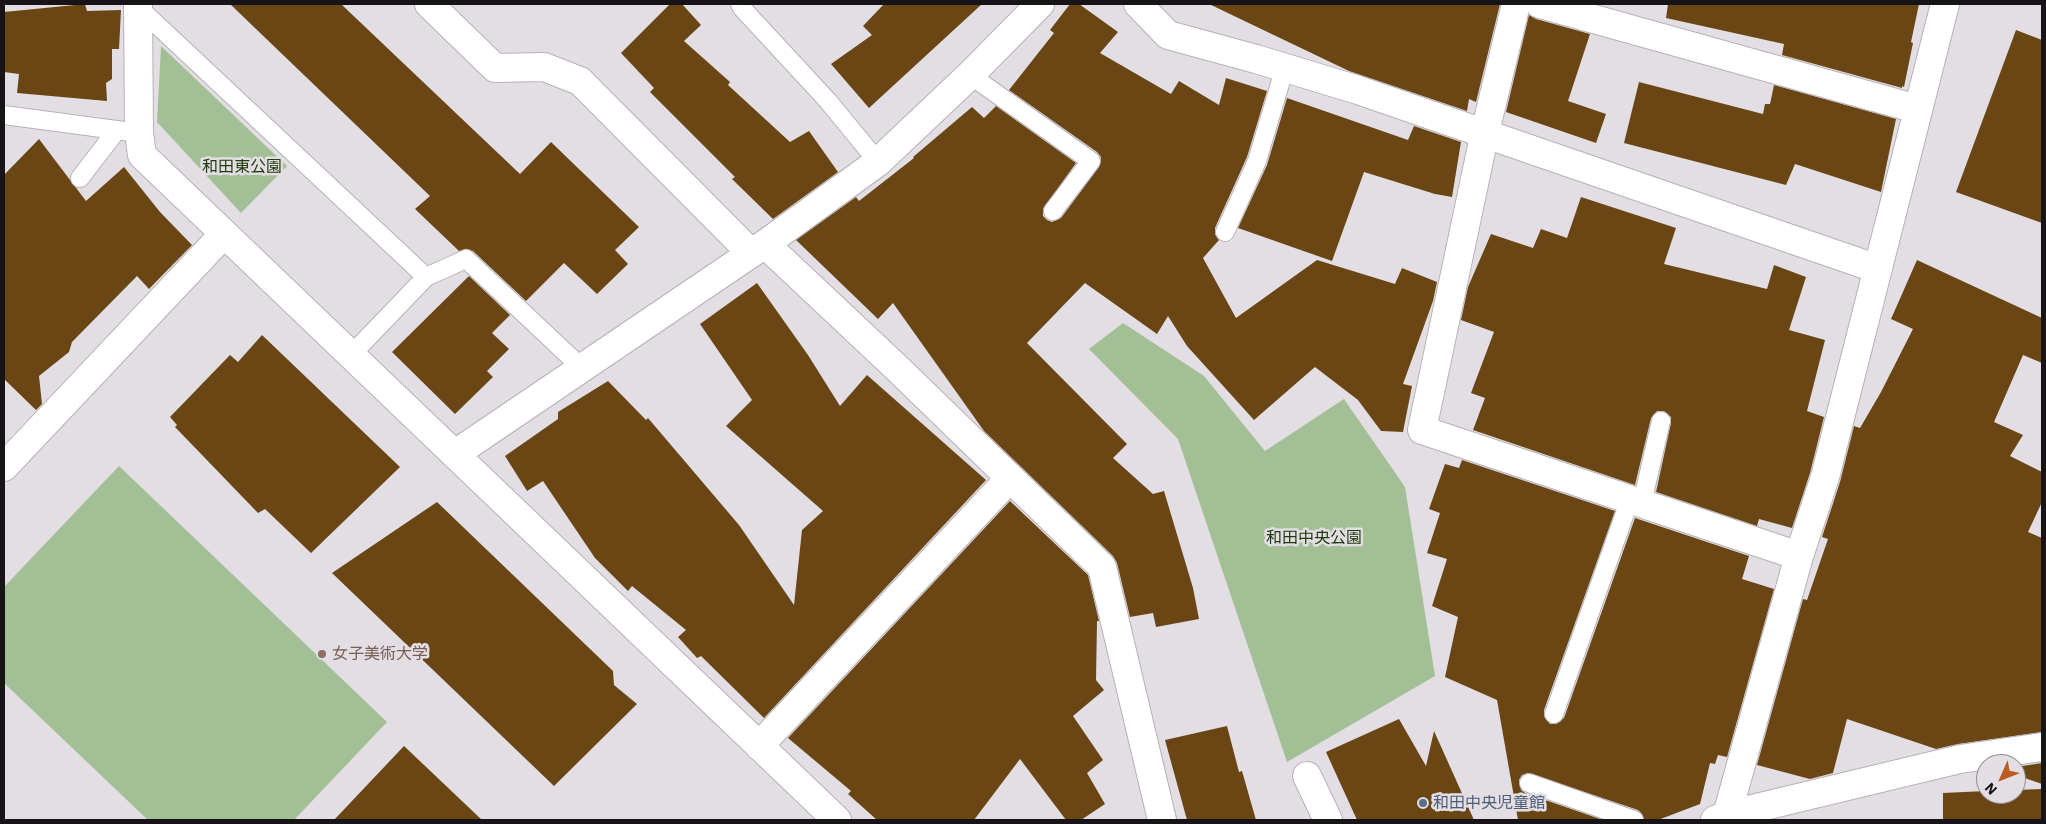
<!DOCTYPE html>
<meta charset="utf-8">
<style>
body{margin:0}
#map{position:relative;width:2046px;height:824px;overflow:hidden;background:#e3dee4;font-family:"IBM Plex Sans",sans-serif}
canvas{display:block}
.frame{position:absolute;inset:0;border:5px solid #161416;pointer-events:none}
.north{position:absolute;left:1976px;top:754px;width:50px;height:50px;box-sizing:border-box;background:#e3dee4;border:1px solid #918d92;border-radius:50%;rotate:226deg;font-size:14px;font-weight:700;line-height:20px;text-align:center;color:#161416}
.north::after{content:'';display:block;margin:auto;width:18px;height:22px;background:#bd5a21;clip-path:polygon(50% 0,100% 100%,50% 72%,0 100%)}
</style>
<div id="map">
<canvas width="2046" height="824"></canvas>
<div class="frame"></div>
<div class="north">N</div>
</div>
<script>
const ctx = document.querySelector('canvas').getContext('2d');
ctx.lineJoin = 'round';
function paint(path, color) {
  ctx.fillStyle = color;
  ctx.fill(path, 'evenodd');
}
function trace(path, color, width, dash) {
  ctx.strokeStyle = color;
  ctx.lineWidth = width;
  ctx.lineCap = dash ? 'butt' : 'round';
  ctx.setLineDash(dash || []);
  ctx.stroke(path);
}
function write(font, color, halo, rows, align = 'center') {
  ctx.font = font + ' "IBM Plex Sans","Noto Sans JP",sans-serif';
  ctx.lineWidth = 5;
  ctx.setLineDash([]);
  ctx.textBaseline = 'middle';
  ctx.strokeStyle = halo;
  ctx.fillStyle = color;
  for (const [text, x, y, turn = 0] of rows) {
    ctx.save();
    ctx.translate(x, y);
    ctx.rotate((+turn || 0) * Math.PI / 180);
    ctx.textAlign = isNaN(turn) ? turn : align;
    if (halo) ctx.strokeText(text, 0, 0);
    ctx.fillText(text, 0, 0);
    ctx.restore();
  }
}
const green = new Path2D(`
 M161,46L287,166L241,213L157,122Z
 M1123,323L1204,376L1265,451L1344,399L1405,487L1435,676L1287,762L1178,439L1089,349Z
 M119,466L387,722L294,820H148L4,683V587Z`);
const building = new Path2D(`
 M85,4L87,11L121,10L119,49H112V79L106,83L107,101L17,93L19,74L4,72V12Z
 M230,4H341L520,174L551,142L639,227L615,250L628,264L597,294L564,263L526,301L473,251L467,249L459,251L415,209L430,196Z
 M670,4H682L701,25L684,41L730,82L728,85L790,142L809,131L838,172L773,219L732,179L735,177L650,92L654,88L621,53Z
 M884,4H982L869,108L831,64L872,35L863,26Z
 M1070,4H1079L1118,32L1100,53L1171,94L1179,81L1219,105L1226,78L1267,91L1247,157L1215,228V234L1219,240L1203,258L1236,318L1317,260L1395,284L1402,268L1437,282L1433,301L1403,384L1412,386L1403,432L1381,431L1358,400L1315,367L1254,420L1187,346L1168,316L1157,334L1085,283L1027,343L1127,444L1113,458L1153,494L1164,491L1193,588L1199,619L1156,627L1153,613L1130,617L1117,563L1113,556L984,431L893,303L878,319L796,240L856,197L859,201L914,158L913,157L972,107L984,118L996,106L1076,163L1043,209V216L1047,220L1052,222L1061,218L1099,167L1101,157L1097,152L1009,90L1054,33L1050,30Z
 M1209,4H1500L1476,102L1469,99L1467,111L1349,71Z
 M1668,4H1919L1911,42L1913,43L1904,87L1902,86V88L1782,55L1784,44L1666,18Z
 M1529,15L1536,19L1590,34L1568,101L1606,114L1596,143L1506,112Z
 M2016,30L2042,40V223L1956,192Z
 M1639,82L1763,114L1765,104H1770L1774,85L1896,119L1881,192L1795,164L1786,185L1624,143Z
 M1287,98L1408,140L1414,126L1461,142L1452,197L1435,194L1364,172L1332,261L1238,228L1267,165Z
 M39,139L86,201L124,167L160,212L192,245L149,289L137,276L72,342L69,352L39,376L42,404L36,410L4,379V175Z
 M1581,197L1676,228L1664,264L1767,289L1774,265L1806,277L1789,330L1825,340L1807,411L1824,417L1810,473L1792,528L1759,519L1757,526L1656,492L1671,423V417L1664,411H1657L1651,418L1635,485L1473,430L1485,398L1471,393L1494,332L1461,320L1468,287L1491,234L1533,248L1541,229L1567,238Z
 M1917,260L2042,318V363L2023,355L1994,422L2023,435L2010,456L2042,472V502L2028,532L2042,538V732L1958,744L1936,749L1847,719L1833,773L1810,779L1757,765L1803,599L1807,600L1828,539L1822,537L1840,482L1854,426L1860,428L1881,392L1913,329L1891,319Z
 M469,276L510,315L492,333L509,349L487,371L493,377L455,414L392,352Z
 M757,283L808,355L840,406L867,375L986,480L764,718L701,656L697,658L678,637L686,630L632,586L628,591L595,558L543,481L527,491L505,456L558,419V412L608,381L646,420L648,418L739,525L794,605L802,530L823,511L726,426L752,400L700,324Z
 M262,335L400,467L311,553L265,509L258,513L175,427L177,425L170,417L230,355L238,362Z
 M1462,460L1615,511L1544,710V716L1550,724H1556L1564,718L1635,518L1749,556L1742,579L1774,589L1727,757L1718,755L1715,764L1710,763L1700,804L1658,820H1644L1642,814L1638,810L1528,773L1522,775L1519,780L1521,790L1525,793L1603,820H1518L1497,700L1445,677L1458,617L1432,606L1447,559L1427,553L1440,513L1429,509L1445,464L1459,468Z
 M1010,501L1088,575L1099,621H1097L1096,680L1104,690L1073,716L1103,760L1087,773L1105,804L1081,820H1066L1020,759L974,820H877L848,794L851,791L788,738Z
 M437,502L613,671L614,685L637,704L554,786L332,573Z
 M1399,719L1426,766L1434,731L1474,820H1357L1326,752Z
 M1227,726L1239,772L1242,771L1256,820H1187L1165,740Z
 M404,746L482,820H334Z
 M2042,763V784L2016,775V767Z
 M2042,789V820H1943V793L1986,791V794H2016V790Z`);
const service = new Path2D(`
 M740,4L742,8L828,101L878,162
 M138,7L426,277L466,259L582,368
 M970,75L1091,161L1053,211
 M4,115L139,133
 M80,178L117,130
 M1225,232L1257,161L1285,67
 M351,355L426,277
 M1642,503L1661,421
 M1554,714L1630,499
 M1529,783L1634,820`);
const minor = new Path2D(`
 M138,4L139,133L142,155L837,820
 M429,4L495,68L544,67L580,81L751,253
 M1138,4L1168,35L1256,59L1358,90L1878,269
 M1516,4L1485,132L1422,430L1799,556
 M1540,4L1917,109
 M765,244L898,369L1102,567L1162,820
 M455,454L765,244L878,162L970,75L1040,4
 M4,467L223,235
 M759,746L1010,478
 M1307,776L1328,820
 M1727,815L1799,556L1825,477L1945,4
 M1715,820L1727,815L1960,759L2042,747`);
const markers = [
 [322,654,5,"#8d6e63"],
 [1423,803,5,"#5c6f8a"]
];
const parkNames = [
 ["和田東公園",242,167],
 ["和田中央公園",1314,538]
];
const educationNames = [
 ["女子美術大学",332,654]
];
const serviceNames = [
 ["和田中央児童館",1433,803]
];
paint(green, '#a3bf95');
paint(building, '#694614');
trace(service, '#b6b1b7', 20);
trace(minor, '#b6b1b7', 30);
trace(service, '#fff', 18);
trace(minor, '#fff', 28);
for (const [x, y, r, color] of markers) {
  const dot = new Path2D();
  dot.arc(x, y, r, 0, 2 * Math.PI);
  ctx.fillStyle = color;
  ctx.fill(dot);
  trace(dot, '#e3dee4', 2);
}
write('16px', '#213c0f', '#e3dee4', parkNames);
write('16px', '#785e54', '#e3dee4', educationNames, 'left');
write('16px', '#4e5e75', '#e3dee4', serviceNames, 'left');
</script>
